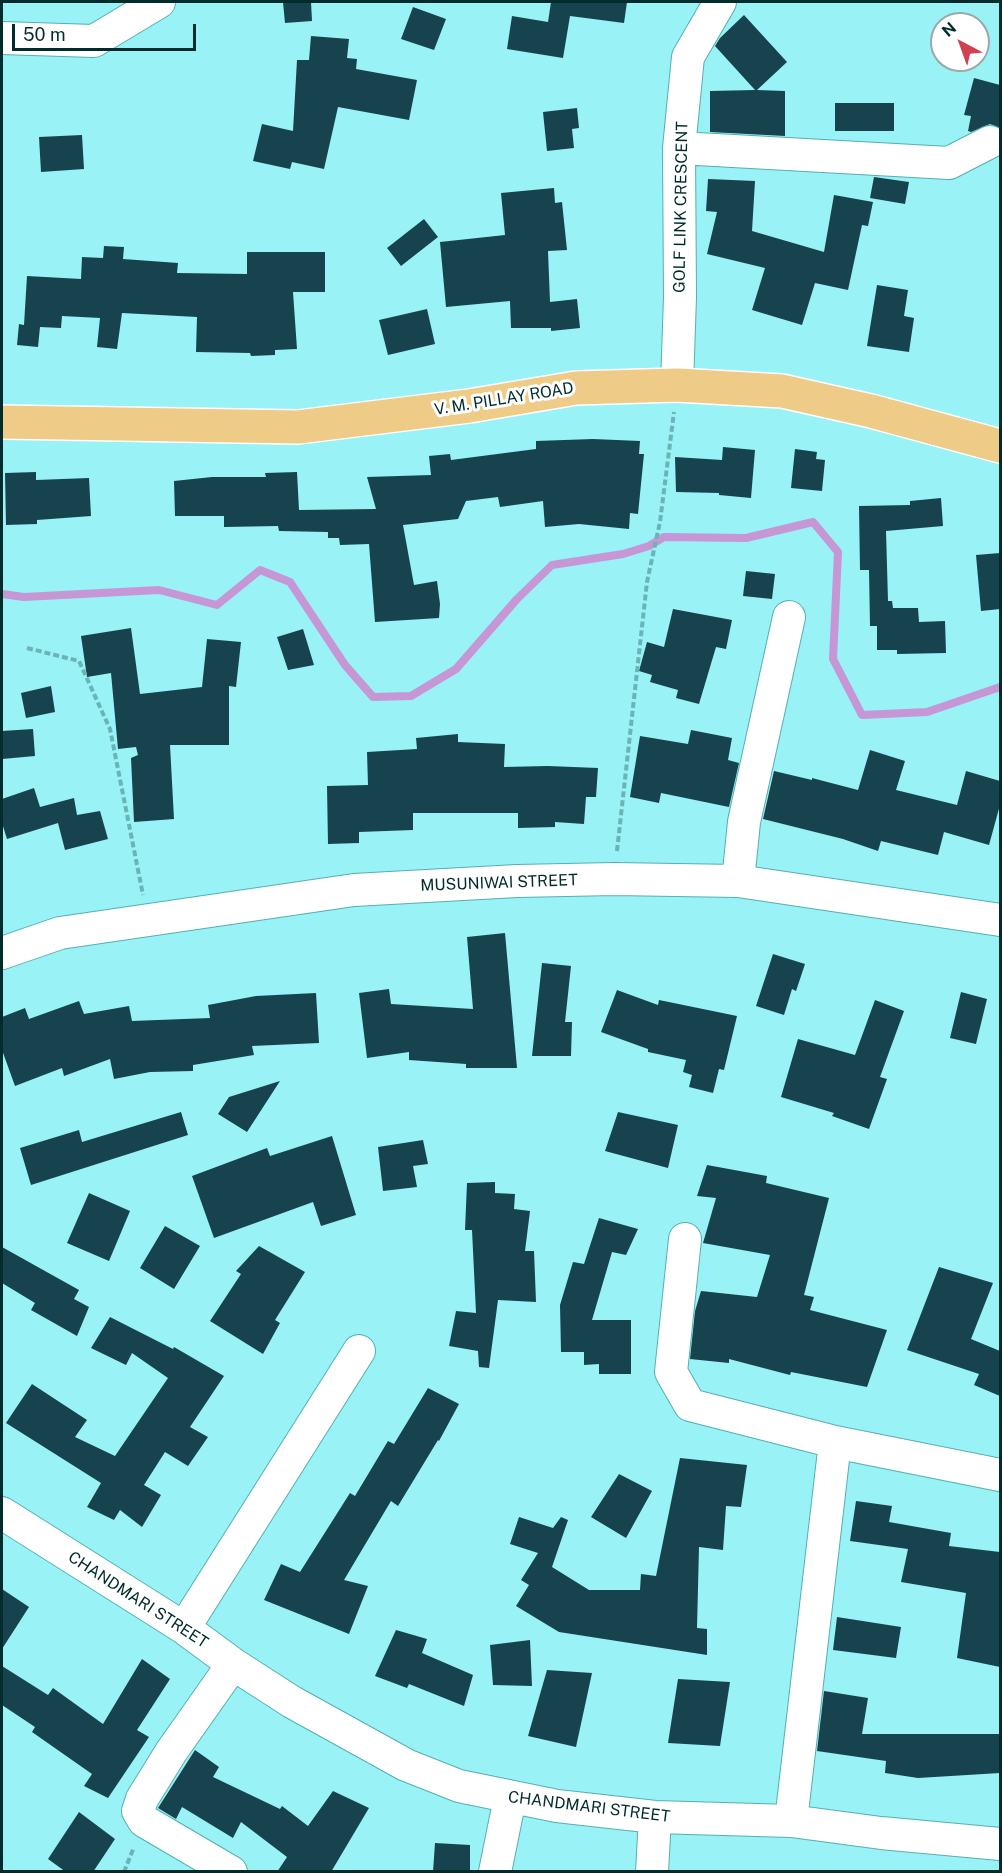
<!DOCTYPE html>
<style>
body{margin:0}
#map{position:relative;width:1002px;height:1873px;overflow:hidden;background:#99f2f5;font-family:"Public Sans",sans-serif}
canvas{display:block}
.frame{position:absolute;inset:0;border:3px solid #022b2c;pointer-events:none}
.north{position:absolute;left:930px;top:12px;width:60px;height:60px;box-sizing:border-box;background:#fff;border:2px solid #9aaaab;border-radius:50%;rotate:319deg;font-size:16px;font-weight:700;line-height:24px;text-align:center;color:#022b2c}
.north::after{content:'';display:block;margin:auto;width:21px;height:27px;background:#d14152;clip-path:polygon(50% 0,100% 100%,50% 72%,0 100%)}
.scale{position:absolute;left:12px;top:24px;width:184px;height:27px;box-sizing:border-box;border:3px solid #022b2c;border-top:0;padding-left:8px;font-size:18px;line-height:21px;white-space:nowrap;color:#022b2c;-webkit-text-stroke:4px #fff;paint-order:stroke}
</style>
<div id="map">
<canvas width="1002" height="1873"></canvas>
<div class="frame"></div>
<div class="north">N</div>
<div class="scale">50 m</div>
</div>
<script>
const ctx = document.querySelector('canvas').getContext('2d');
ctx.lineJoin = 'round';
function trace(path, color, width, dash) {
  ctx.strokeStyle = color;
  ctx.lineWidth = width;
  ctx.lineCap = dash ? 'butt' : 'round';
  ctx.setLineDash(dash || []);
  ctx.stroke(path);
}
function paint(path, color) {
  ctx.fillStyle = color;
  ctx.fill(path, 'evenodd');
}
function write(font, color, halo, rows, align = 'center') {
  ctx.font = font + ' "Public Sans",sans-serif';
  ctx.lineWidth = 6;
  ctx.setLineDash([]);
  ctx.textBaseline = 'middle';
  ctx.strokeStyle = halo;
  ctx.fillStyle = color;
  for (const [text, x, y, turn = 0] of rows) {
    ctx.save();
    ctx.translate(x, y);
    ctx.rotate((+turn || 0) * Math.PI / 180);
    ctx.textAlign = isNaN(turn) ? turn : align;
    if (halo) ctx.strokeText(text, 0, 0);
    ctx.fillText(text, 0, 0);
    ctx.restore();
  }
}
const stream = new Path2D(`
 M2,594L24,597L159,590L217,605L260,570L290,582L345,665L373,697L411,696L456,669L517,599L552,565L623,554L649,546L664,537L746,538L813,522L838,552L833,659L862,715L927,712L1000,687`);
const building = new Path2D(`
 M283,2H311L312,21L285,23Z
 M551,2H627L624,23L570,16L563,58L507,49L512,16L548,22Z
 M413,7L446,19L434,50L401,39Z
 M744,15L787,62L757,90L785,91V136L710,132V91L755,90L715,46L720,38Z
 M311,36L349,39L347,58L357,59L356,69L417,80L409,120L338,107L324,169L292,162L290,169L253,161L262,124L293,131L297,60H309Z
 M974,78L1000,85V128L990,124L971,132L968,131L971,116L964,115Z
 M835,103H894V131H835Z
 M577,108L579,128L572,129L574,148L547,151L543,112Z
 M82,135L84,169L41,172L39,137Z
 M874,177L909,182L905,204L870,198Z
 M708,179L755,181L752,231L824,252L834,195L873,202L868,226L862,225L848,290L815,283L802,325L752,310L765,268L707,254L717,212L706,211Z
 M554,188L555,203L562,202L567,250L548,251L550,302L577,299L580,328L551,331V328H511L510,301L446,307L440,242L505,235L501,193Z
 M424,219L438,237L401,266L387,248Z
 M104,246L124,247L123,259L178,263L177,273L247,274V252H325V292H293L297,349L275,350V355L251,356L250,353L196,352L197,317L122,313L117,349L97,347L100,318L62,316L61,328L40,327L38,347L17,345L19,324L24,325L27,276L81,279L82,257L103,258Z
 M877,285L908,290L904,316L914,318L909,352L867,346Z
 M427,309L435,344L388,355L379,320Z
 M593,439L640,441L639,454H644L638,514L630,513L629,529L579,524L545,527L543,501L500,507L498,497L466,501L458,519L403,525L414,585L437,581L440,604L439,618L375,622L369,544L340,545L339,538H328V532L279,531L278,526L224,527V516H175L174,481L212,477H266L265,473L297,472L299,510L376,509L367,477L431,475L429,456L450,454L451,460L536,449V441Z
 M723,447L755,450L751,498L719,495V493L676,492L675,457L722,460Z
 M795,449L817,452L816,459L825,460L822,491L791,488Z
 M36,472V480L89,478L91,516L37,520V524L6,525L5,473Z
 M941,498L943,526L886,531L888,601H892L893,608H918L919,622L945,621L946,653L897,654V650H877V626H870L869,570H860L859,506L910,505V501Z
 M1000,553V609L981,611L976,555Z
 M746,571L775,574L772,599L743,596Z
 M673,609L732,620L726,649L716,647L699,704L676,698L678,690L650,682L652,675L639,671L647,642L664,647Z
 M131,628L140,694L202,687L207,639L241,642L236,687L229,686V745H170L174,819L134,822L131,758L138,755L136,747L118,749L111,673L87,677L81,636Z
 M303,629L314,665L288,670L277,637Z
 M51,686L55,712L26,718L21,693Z
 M33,729L35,756L2,759V731Z
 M691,730L732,738L728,760L739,763L729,807L661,793L659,803L630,797L640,736L688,744Z
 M458,734V742L505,744L504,767L548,766L598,768L596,797H586L584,824L555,822V827L518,828V813H413V830L359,832V843L328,844L327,786L368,785L367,752L417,749L416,738Z
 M870,750L905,761L896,790L957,805L966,771L1000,781V805L989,845L944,832L938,855L881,841L878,851L843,839L763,819L774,771L812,780V778L858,790Z
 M34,788L40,807L74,798L77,815L100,811L108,839L65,850L58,823L7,839L2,823V799Z
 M505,933L517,1068H466V1064L409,1060V1052L367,1058L359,993L389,989L391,1004L473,1009L467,937Z
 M773,954L805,964L796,991L792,989L784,1015L756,1006Z
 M542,963L571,966L565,1022H572L571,1056H532Z
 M617,990L658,1005L659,1000L737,1016L724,1070L719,1069L713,1093L689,1087L692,1075L683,1072L686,1060L648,1052V1049L601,1032Z
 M961,992L987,999L976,1044L950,1038Z
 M316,993L319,1043L252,1046L254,1055L193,1065V1071L150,1072L114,1079L110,1059L64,1076L62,1068L15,1086L2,1050V1017L25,1008L29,1019L79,1001L84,1014L129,1006L132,1021L210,1018L208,1005L256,996Z
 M875,1000L904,1011L880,1077L887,1079L869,1129L832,1116L834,1113L781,1097L798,1039L855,1055Z
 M280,1081L247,1132L218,1114L229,1097Z
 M181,1112L188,1135L31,1185L20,1148L79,1130L82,1142Z
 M618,1112L678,1125L668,1168L605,1151Z
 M332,1136L356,1215L321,1226L313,1202L214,1238L192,1176L267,1148L270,1156Z
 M423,1140L428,1164L413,1166L417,1187L383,1191L378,1147Z
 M707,1165L767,1176L766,1183L829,1198L804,1295L814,1297L810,1310L887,1330L867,1387L791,1372L790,1375L729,1359V1363L690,1359L695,1311L701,1291L757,1297L770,1255L703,1243L716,1198L697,1196Z
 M495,1182V1193L515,1194L514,1209L530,1211L525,1251H534L536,1302L498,1300L489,1368L479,1367L478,1351L449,1346L456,1311L476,1313L472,1230H465L467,1183Z
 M89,1193L130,1211L109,1261L67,1243Z
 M599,1218L638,1229L626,1255L612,1252L592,1320H631V1374H599V1364L584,1365V1352H561L560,1305L573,1262L584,1264Z
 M165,1226L200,1246L174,1289L140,1268Z
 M259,1246L305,1272L275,1320L280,1323L263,1354L210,1321L241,1274L236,1271Z
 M2,1247L79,1290L74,1299L89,1307L77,1336L31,1310L35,1303L2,1283Z
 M939,1267L993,1283L971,1339L1000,1351V1396L974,1385L979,1374L907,1350Z
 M110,1317L173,1349L174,1347L224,1376L190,1427L208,1437L188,1466L165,1452L144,1485L161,1495L142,1527L120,1510L114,1520L87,1507L101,1483L6,1423L32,1384L87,1420L75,1437L115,1456L168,1378L132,1353L126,1365L91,1348Z
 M428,1388L459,1404L439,1441L438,1440L398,1506L391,1501L344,1580L368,1586L349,1634L264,1600L281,1564L300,1572L350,1493L355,1496L388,1441L394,1444Z
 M680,1458L747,1465L741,1507L726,1506L723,1550L699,1547L697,1628L707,1629V1655L559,1632L516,1606L529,1585L521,1580L538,1553L510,1544L519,1517L553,1528L561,1517L568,1520L552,1567L589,1590H640L641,1574L656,1576Z
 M619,1474L652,1491L626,1538L591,1517Z
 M856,1501L892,1506L889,1522L951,1533L949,1546L1000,1552V1667L957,1658L966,1593L901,1582L908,1549L850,1541Z
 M2,1589L29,1607L2,1649Z
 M837,1617L901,1627L896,1658L833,1650Z
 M396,1630L427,1639L422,1653L473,1675L464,1706L409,1684L407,1688L375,1676Z
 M530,1640L532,1686L493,1685L490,1645Z
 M142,1659L170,1679L137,1730L149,1737L108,1798L84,1786L92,1774L32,1732L35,1727L2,1705V1666L48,1695L53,1688L103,1724Z
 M547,1670L592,1673L576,1747L528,1736Z
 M678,1679L730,1682L720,1746L668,1743Z
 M824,1691L868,1698L862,1734H1000V1773L918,1778L885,1773L886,1761L817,1751Z
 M195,1750L219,1767L213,1777L280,1809L282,1806L308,1826L333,1791L369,1808L331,1872H277L287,1857L241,1822L233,1838L182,1807L176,1819L158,1808Z
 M79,1812L115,1839L93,1872H66L48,1859Z
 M435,1843L470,1845V1872H433Z`);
const path = new Path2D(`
 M27,648L79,661L110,729L143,895
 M617,851L647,582L660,522L674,412
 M124,1872L134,1847`);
const minor = new Path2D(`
 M2,38L94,41L159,2
 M679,148L949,163L990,142
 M677,385L680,297L679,148L688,57L720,2
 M738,881L744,822L789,617
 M2,953L60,933L354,890L517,881L614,879L738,881L1000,920
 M685,1239L671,1372L690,1405L835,1442L1000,1475
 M2,1513L184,1628L233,1664L292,1702L406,1765L459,1786L557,1806L655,1817L791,1821L881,1833L1000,1844
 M184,1628L359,1351
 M791,1821L835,1442
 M231,1872L144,1821L138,1811L142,1799L171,1752L233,1664
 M495,1872L510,1798
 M652,1872L655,1817`);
const major = new Path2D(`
 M2,422L298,427L469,406L576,388L677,385L782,391L871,411L1000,446`);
const streetNames = [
 ["GOLF LINK CRESCENT",681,207,-89],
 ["V. M. PILLAY ROAD",504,399,-9],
 ["MUSUNIWAI STREET",499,883,-2],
 ["CHANDMARI STREET",138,1600,33],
 ["CHANDMARI STREET",589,1807,7]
];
trace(stream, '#c696d5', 8);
paint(building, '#17434f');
trace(minor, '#56afb2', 34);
trace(major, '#fff', 36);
trace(path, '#6ab3b6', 4, [6, 3]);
trace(minor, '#fff', 32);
trace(major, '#efcb88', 33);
write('16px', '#022b2c', '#fff', streetNames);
</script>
